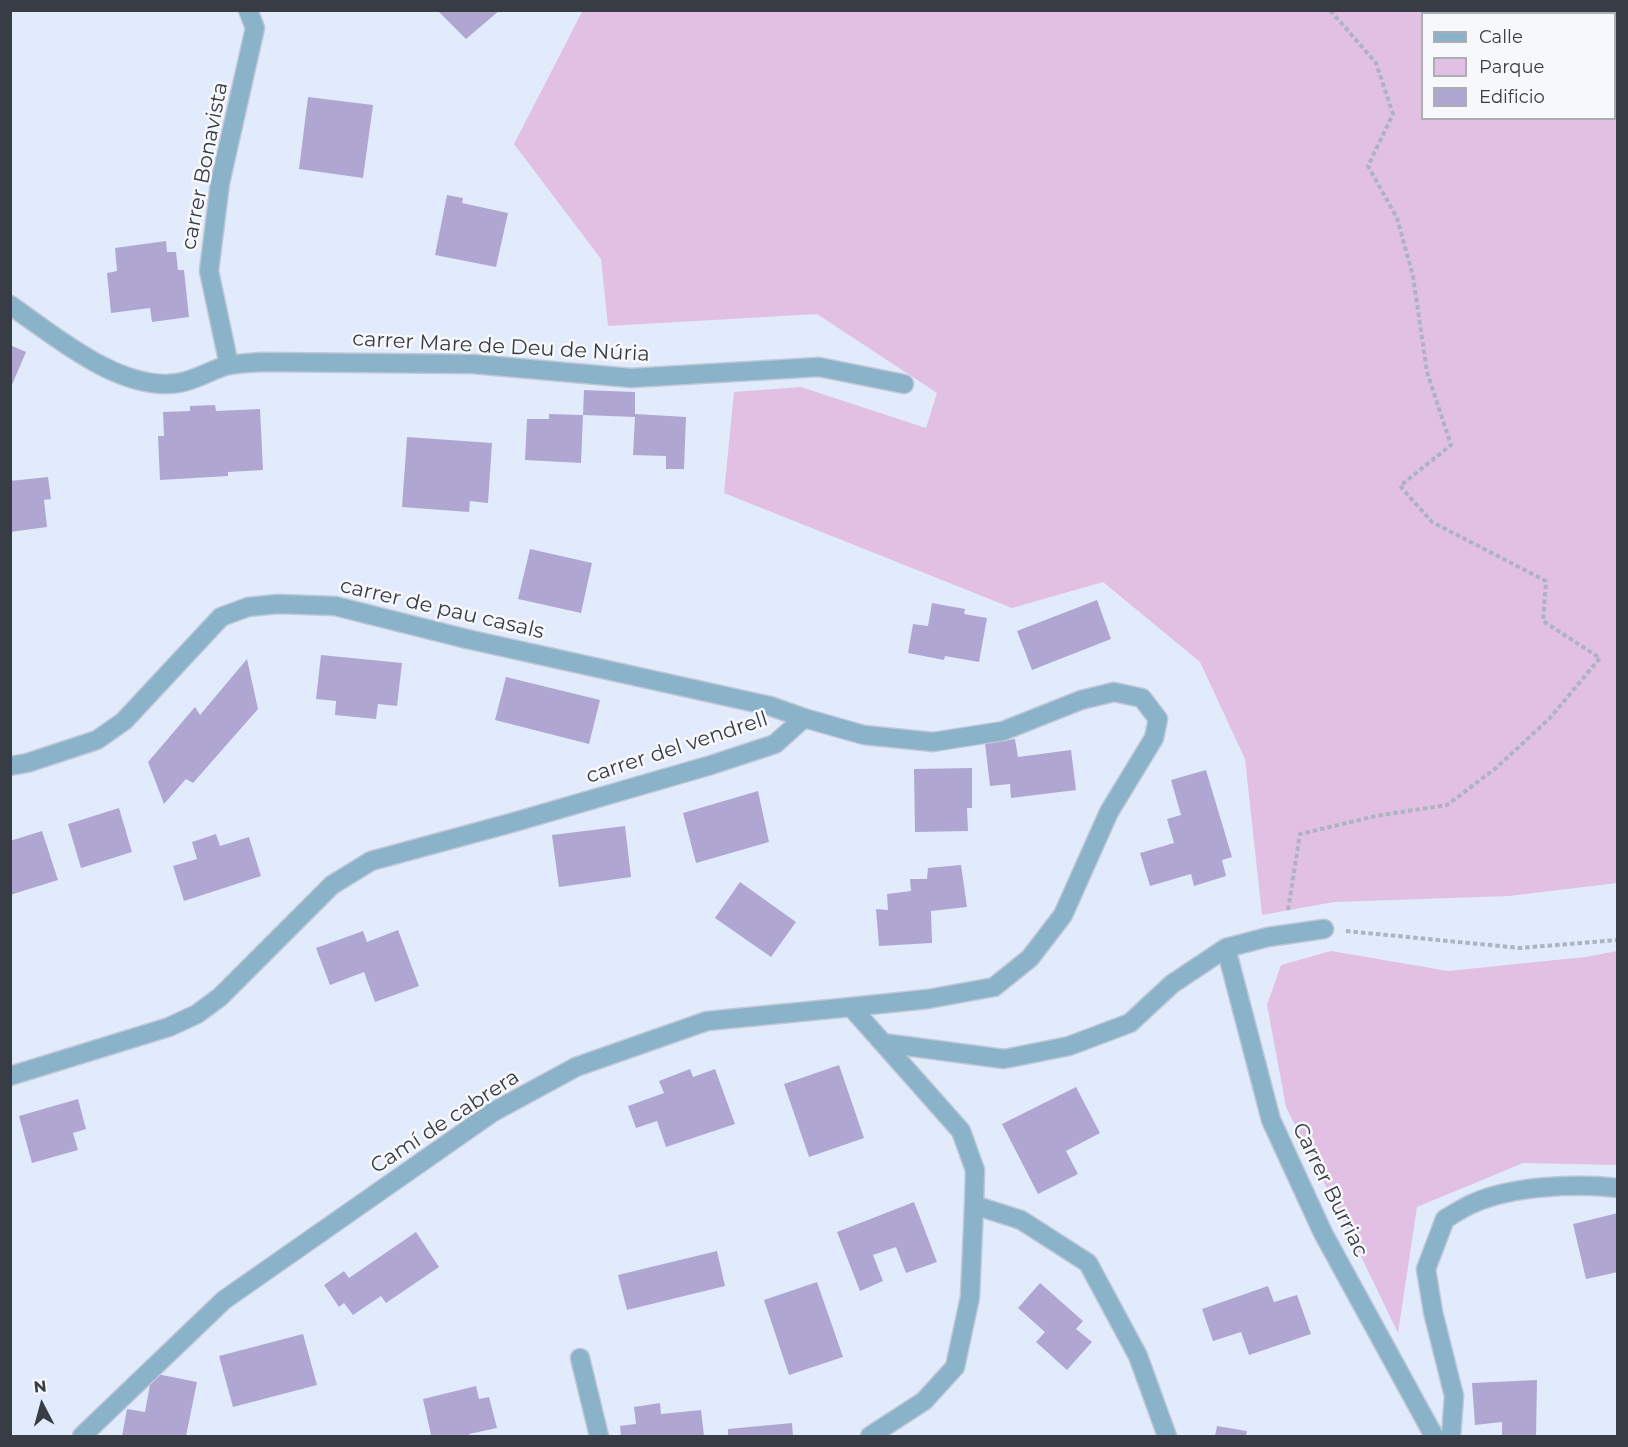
<!DOCTYPE html>
<meta charset="utf-8">
<style>
body{margin:0}
#map{position:relative;width:1628px;height:1447px;overflow:hidden;background:#e2ebfc;font-family:Montserrat,sans-serif}
canvas{display:block}
.frame{position:absolute;inset:0;border:12px solid #383c45;pointer-events:none}
.legend{position:absolute;left:1421px;top:12px;width:195px;height:108px;box-sizing:border-box;background:#f6f8fc;border:2px solid #aaadb3;margin:0;padding:8px 10px;list-style:none;font-size:18px;color:#383c45}
.legend li{display:flex;align-items:center;gap:12px;height:30px}
.legend b{width:30px;border:2px solid #aaadb3}
.north{position:absolute;left:12px;top:1375px;width:60px;height:60px;-webkit-text-stroke:4px #f6f8fc;paint-order:stroke;rotate:354deg;font-size:16px;font-weight:700;line-height:24px;text-align:center;color:#383c45}
.north::after{content:'';display:block;margin:auto;width:21px;height:27px;background:#383c45;clip-path:polygon(50% 0,100% 100%,50% 72%,0 100%)}
</style>
<div id="map">
<canvas width="1628" height="1447"></canvas>
<div class="frame"></div>
<ul class="legend">
<li><b style="height:8px;background:#8ab2c9"></b>Calle</li>
<li><b style="height:16px;background:#e1c0e3"></b>Parque</li>
<li><b style="height:16px;background:#afa7d1"></b>Edificio</li>
</ul>
<div class="north">N</div>
</div>
<script>
const ctx = document.querySelector('canvas').getContext('2d');
ctx.lineJoin = 'round';
function paint(path, color) {
  ctx.fillStyle = color;
  ctx.fill(path, 'evenodd');
}
function trace(path, color, width, dash) {
  ctx.strokeStyle = color;
  ctx.lineWidth = width;
  ctx.lineCap = dash ? 'butt' : 'round';
  ctx.setLineDash(dash || []);
  ctx.stroke(path);
}
function write(font, color, halo, rows, align = 'center') {
  ctx.font = font + ' Montserrat,sans-serif';
  ctx.lineWidth = 5;
  ctx.setLineDash([]);
  ctx.textBaseline = 'middle';
  ctx.strokeStyle = halo;
  ctx.fillStyle = color;
  for (const [text, x, y, turn = 0] of rows) {
    ctx.save();
    ctx.translate(x, y);
    ctx.rotate((+turn || 0) * Math.PI / 180);
    ctx.textAlign = isNaN(turn) ? turn : align;
    if (halo) ctx.strokeText(text, 0, 0);
    ctx.fillText(text, 0, 0);
    ctx.restore();
  }
}
const green = new Path2D(`
 M583,10L1617,11V883L1509,896L1334,902L1262,915L1245,759L1200,662L1103,582L1012,608L724,493L734,392L801,387L926,428L937,393L817,314L608,326L601,259L514,144ZM1422,14H1614V118H1422Z
 M1331,951L1448,971L1585,957L1617,951V1165L1523,1163L1417,1207L1398,1333L1355,1244L1286,1107L1267,1005L1281,965Z`);
const building = new Path2D(`
 M437,10H500L466,39Z
 M308,97L373,105L363,178L299,169Z
 M447,195L463,198L462,203L508,213L496,267L435,255Z
 M166,241L167,252H176L178,270H184L189,317L152,322L150,308L111,313L107,273L117,271L115,248Z
 M10,345L26,352L11,387H10Z
 M584,390L635,392V414L686,417L684,469H666V456L633,455L635,417L583,415Z
 M215,405L216,411L260,409L263,470L228,472V476L160,480L158,436H164L163,412L190,411V406Z
 M549,414L583,415L581,463L525,460L527,419H549Z
 M407,437L492,443L488,503L470,501L469,512L402,507Z
 M48,477L51,499L44,500L47,527L10,532V481Z
 M530,549L592,563L581,613L518,599Z
 M1097,600L1111,639L1032,670L1017,631Z
 M932,603L965,609L964,614L987,618L979,662L945,656L944,660L908,653L913,624L928,626Z
 M321,655L402,663L397,706L378,704L376,719L335,715L336,701L316,699Z
 M247,659L258,709L193,783L186,779L164,804L148,762L195,707L200,715Z
 M506,677L600,700L589,744L495,720Z
 M1015,739L1018,757L1071,750L1076,790L1011,798L1010,784L990,786L985,743Z
 M972,768V808H967L968,831L915,832L914,769Z
 M1206,770L1232,857L1222,860L1226,876L1194,886L1191,874L1150,886L1140,853L1174,843L1167,819L1181,815L1171,780Z
 M758,791L769,842L696,863L683,813Z
 M119,808L132,852L81,868L68,824Z
 M625,826L631,877L559,887L552,835Z
 M42,831L58,880L10,895V841Z
 M216,834L220,846L249,837L261,876L184,901L173,866L197,859L192,842Z
 M961,865L967,907L931,911L932,943L879,946L876,909L888,910L887,894L911,891L910,879H927L928,868Z
 M740,882L796,922L771,957L715,918Z
 M398,930L419,986L375,1002L364,972L330,985L316,948L363,931L367,942Z
 M839,1065L864,1138L809,1157L784,1084Z
 M690,1069L693,1077L715,1069L735,1124L666,1147L657,1121L636,1128L628,1106L664,1093L659,1081Z
 M1076,1087L1100,1133L1066,1151L1078,1174L1038,1194L1002,1124Z
 M78,1099L86,1129L73,1133L78,1150L32,1163L19,1116Z
 M914,1202L937,1262L906,1273L896,1247L873,1255L883,1281L860,1291L837,1232Z
 M1618,1213V1272L1586,1279L1573,1224Z
 M416,1232L439,1267L386,1303L381,1296L353,1315L344,1303L339,1307L324,1285L344,1271L349,1278Z
 M717,1251L725,1286L627,1310L618,1275Z
 M817,1282L843,1357L789,1375L764,1300Z
 M1040,1283L1083,1321L1076,1329L1092,1342L1067,1370L1036,1342L1045,1332L1018,1308Z
 M1268,1286L1274,1302L1297,1295L1311,1334L1249,1355L1241,1332L1213,1341L1202,1309Z
 M303,1334L317,1385L233,1407L219,1356Z
 M152,1373L197,1382L186,1436H122L127,1409L145,1412Z
 M1537,1380L1536,1436H1502V1422L1475,1425L1472,1383Z
 M476,1386L479,1399L489,1397L497,1428L469,1434L470,1436H427L431,1435L423,1399Z
 M660,1403L661,1414L701,1410L704,1436H621L620,1426L636,1424L634,1407Z
 M792,1423L793,1436H728V1429Z
 M1217,1426L1247,1431L1246,1436H1215Z`);
const path = new Path2D(`
 M1288,910L1300,834L1376,816L1447,805L1496,768L1550,718L1600,658L1543,621L1546,581L1432,522L1400,486L1451,445L1427,372L1413,276L1397,218L1368,166L1393,114L1376,63L1330,10
 M1346,931L1520,948L1618,940`);
const minor = new Path2D(`
 M10,305C55,336 120,392 178,383C193,381 210,371 225,366C236,363 250,363 262,362L473,364L631,378L819,367L904,384
 M229,365L209,271L220,183L255,28L248,10
 M10,766L27,763L97,740L124,721L221,617L248,607L278,604L335,606L467,639L770,706L804,718
 M1226,948L1271,1120L1323,1233L1434,1436
 M10,1076L169,1027L197,1014L220,997L332,885L371,861L511,823L711,765L775,744L804,718L864,735L933,742L1003,731L1081,700L1114,692L1142,698L1158,719L1154,738L1109,812L1063,915L1030,958L994,987L928,999L851,1007
 M974,1205L1021,1220L1088,1263L1138,1356L1167,1436
 M580,1358L599,1436
 M82,1436L224,1300L493,1112L576,1067L707,1021L851,1007L883,1043L1004,1059L1069,1046L1130,1023L1172,984L1226,948L1268,937L1324,929
 M870,1436L924,1401L955,1367L970,1297L974,1205L975,1170L961,1131L883,1043
 M1451,1436L1454,1396L1433,1312L1426,1269L1445,1219C1454,1214 1464,1207 1474,1203C1512,1186 1576,1183 1618,1188`);
const streetNames = [
 ["carrer Bonavista",205,166,-79],
 ["carrer Mare de Deu de Núria",501,347,3],
 ["carrer de pau casals",442,609,13],
 ["carrer del vendrell",677,748,-18],
 ["Camí de cabrera",445,1122,-33],
 ["Carrer Burriac",1330,1190,64]
];
paint(green, '#e1c0e3');
paint(building, '#afa7d1');
trace(minor, '#c0c8d7', 21);
trace(path, '#acb4c2', 4, [4.5, 3]);
trace(minor, '#8ab2c9', 18);
write('21px', '#383c45', '#f6f8fc', streetNames);
</script>
